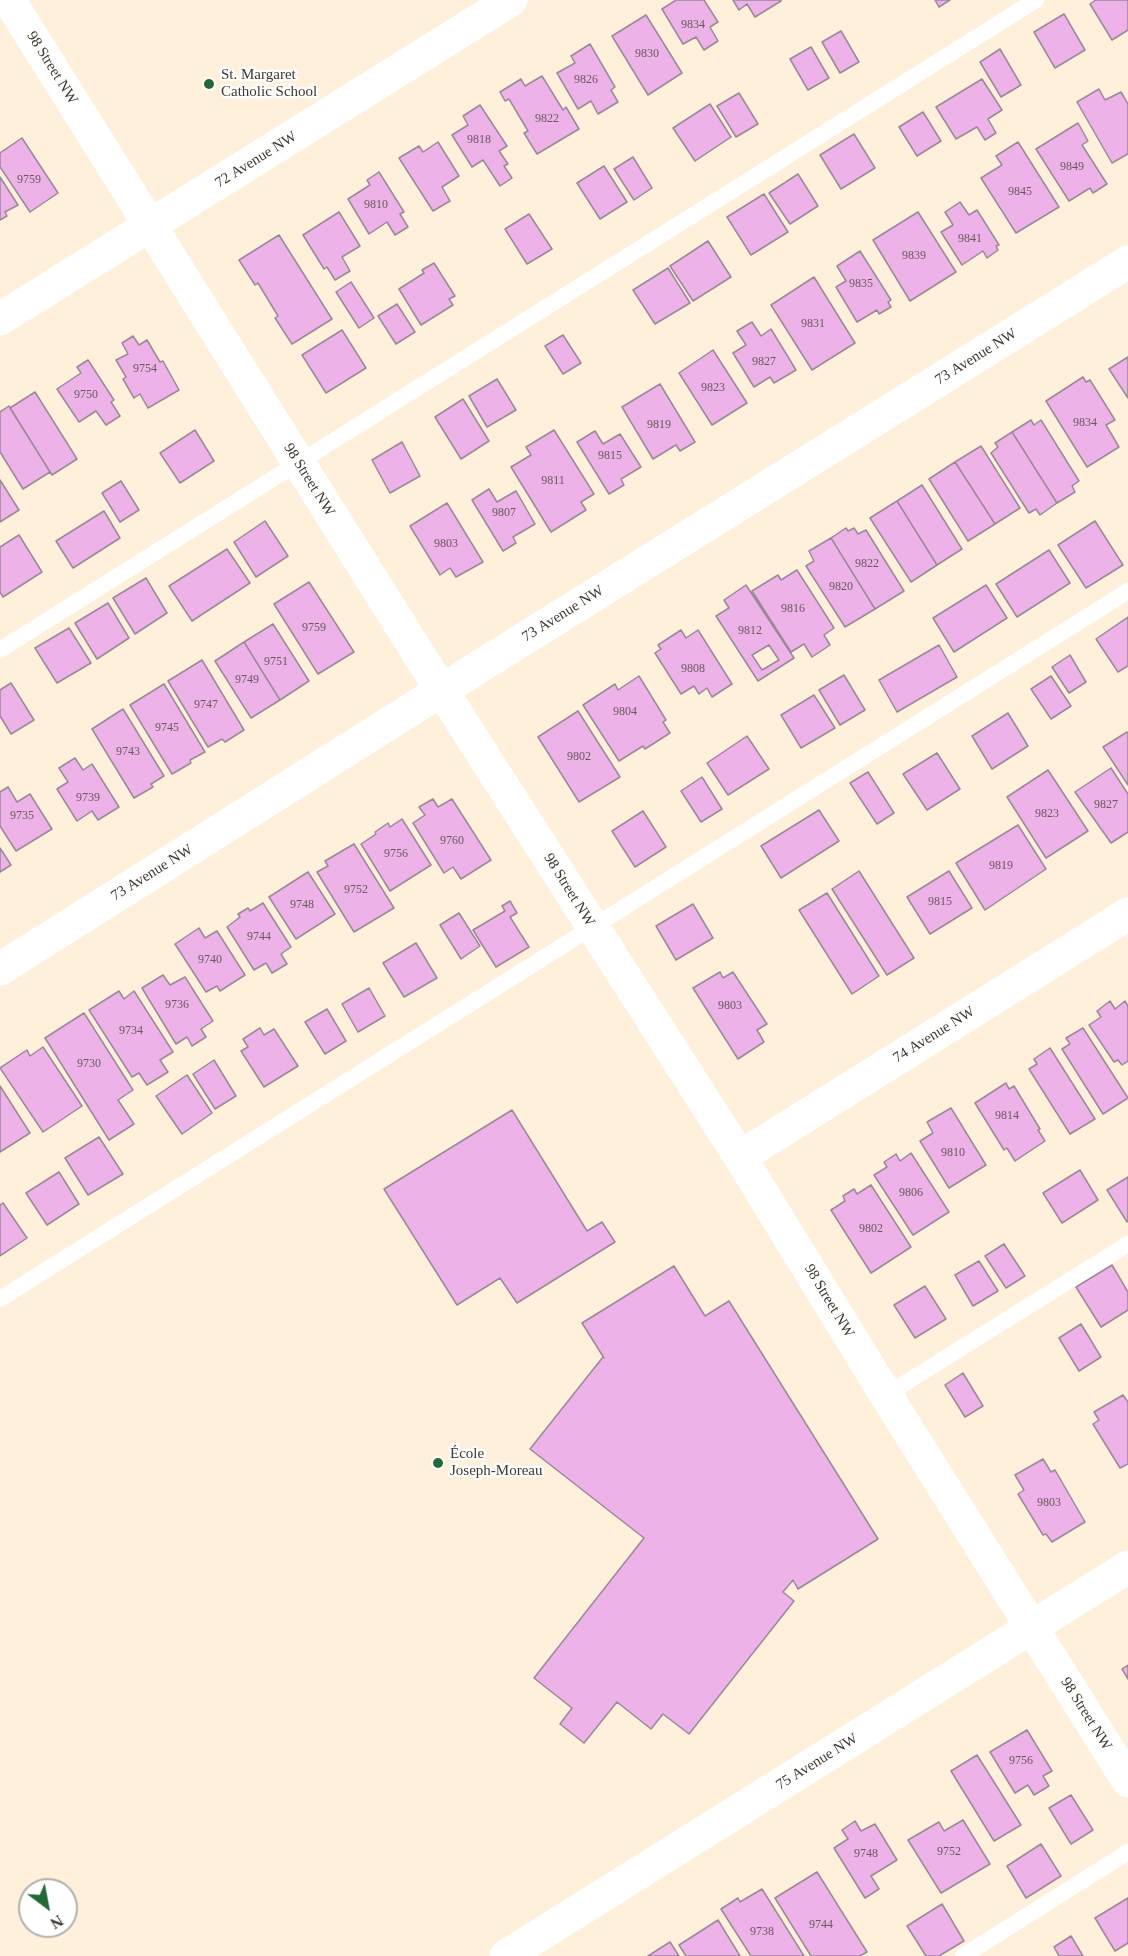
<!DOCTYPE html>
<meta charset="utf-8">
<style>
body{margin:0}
#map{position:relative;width:1128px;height:1956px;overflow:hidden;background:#fef0db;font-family:Georgia,serif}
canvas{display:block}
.north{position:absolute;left:18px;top:1878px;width:60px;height:60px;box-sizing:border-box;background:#fff;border:2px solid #b2b0ac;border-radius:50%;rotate:148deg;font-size:16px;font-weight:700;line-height:24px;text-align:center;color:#3e3930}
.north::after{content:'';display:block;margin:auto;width:21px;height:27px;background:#236935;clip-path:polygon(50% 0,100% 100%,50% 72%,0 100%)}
</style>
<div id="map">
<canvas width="1128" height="1956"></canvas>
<div class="north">N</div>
</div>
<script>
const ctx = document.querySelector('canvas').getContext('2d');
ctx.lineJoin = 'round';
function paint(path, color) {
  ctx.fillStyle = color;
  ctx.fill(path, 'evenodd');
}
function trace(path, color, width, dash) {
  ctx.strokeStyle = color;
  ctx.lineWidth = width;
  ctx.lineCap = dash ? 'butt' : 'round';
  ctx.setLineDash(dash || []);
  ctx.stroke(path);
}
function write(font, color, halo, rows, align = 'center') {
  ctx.font = font + ' Georgia,serif';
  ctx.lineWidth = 4.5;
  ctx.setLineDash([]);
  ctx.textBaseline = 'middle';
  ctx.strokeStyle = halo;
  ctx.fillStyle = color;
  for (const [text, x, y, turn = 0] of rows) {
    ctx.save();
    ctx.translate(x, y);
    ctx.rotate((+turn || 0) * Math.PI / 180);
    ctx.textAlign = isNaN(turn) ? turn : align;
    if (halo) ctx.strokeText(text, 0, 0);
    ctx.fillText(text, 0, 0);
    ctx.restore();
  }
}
const building = new Path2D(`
 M676,0H704L718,22L710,27L718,41L704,50L696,37L683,44L662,9Z
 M733,0H781V1L755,17L747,4L739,10Z
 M935,0H950L939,7Z
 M1096,0H1128V30L1112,40L1090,4Z
 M1064,14L1085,50L1055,68L1034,32Z
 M646,15L682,73L648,95L612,36Z
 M841,31L859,62L840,73L822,42Z
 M590,44L615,87L611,90L618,102L598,114L591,101L578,109L557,73L575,63L571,56Z
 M811,47L829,78L808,90L790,59Z
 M1000,49L1021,85L1001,97L980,62Z
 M542,76L563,110L566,107L579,129L537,154L524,133L528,131L509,99L505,101L500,92L521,79L525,86Z
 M982,79L1002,110L988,119L996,133L985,140L977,127L956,139L936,107Z
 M1099,89L1105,100L1121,92L1128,104V154L1112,163L1077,102Z
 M739,93L758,124L736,137L717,106Z
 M710,104L731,137L695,161L673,128Z
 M480,105L507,146L499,151L508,164L504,166L512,178L500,186L483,160L472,167L452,135L468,125L463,116Z
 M923,112L941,141L917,156L899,127Z
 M1078,123L1088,141L1082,145L1107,184L1093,193L1090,188L1069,201L1036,149Z
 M854,134L875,168L841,189L820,155Z
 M22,138L58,193L30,212L0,167V153Z
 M438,142L459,176L442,187L450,201L433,211L399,158L419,146L423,152Z
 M1018,142L1059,207L1016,233L981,178L1002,165L996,156Z
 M633,157L652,188L634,200L614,169Z
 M604,166L627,202L600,219L577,183Z
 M379,172L404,212L400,214L408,227L395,235L387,222L369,234L348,199L370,185L367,180Z
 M798,174L818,206L790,224L769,193Z
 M0,177L18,205L5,212L7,216L0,220Z
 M764,194L788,232L751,255L727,217Z
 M960,202L969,215L977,210L999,245L996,246L998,250L987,258L983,251L962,265L941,232L953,225L945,212Z
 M339,212L360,246L342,257L350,271L335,280L327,267L324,269L303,235Z
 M918,212L956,272L910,301L873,240Z
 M529,214L552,249L527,264L505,229Z
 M279,235L332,319L292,344L275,318L278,316L258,283L255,285L239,260Z
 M708,241L731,277L693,301L670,266Z
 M860,251L891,300L888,302L891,307L879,314L877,310L857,322L836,287L846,281L837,266Z
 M434,263L455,296L449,299L453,305L421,325L399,289L424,273L422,270Z
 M668,268L690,303L655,324L633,290Z
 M814,277L855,343L812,370L771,305Z
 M351,282L374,318L359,328L336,292Z
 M397,304L415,332L396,344L378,316Z
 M752,322L761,336L771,329L796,370L774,383L770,377L754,387L733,353L746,345L737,331Z
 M342,330L366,368L326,393L302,355Z
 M563,335L581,363L563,374L545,346Z
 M133,336L139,345L147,340L160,362L163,361L179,390L148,408L140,394L134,398L123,379L126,377L116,360L128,354L122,343Z
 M713,350L747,403L712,425L679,373Z
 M1128,357V398L1109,369Z
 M88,360L114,400L111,402L120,416L106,425L96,411L79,422L57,389L81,373L77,367Z
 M1083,377L1086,382L1090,380L1115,420L1106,425L1119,447L1087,467L1046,401Z
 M497,379L516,410L487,427L469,396Z
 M660,384L695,442L680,451L676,445L653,459L622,407Z
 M35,392L77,459L52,475L10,408Z
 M463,399L489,441L461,459L435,417Z
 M9,406L50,472L23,489L0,452V412Z
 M1031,420L1034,425L1041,420L1079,481L1072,486L1075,492L1057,503L1012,432Z
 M195,430L214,461L180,483L160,453Z
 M554,430L594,494L581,502L586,510L551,532L511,467L531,455L526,447Z
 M595,431L603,444L620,434L641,467L621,479L624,485L609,494L577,442Z
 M1012,432L1057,503L1040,515L1036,509L1029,513L991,453L998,447L995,443Z
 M402,442L420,476L390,493L372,460Z
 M981,446L1020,508L995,524L955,462Z
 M955,462L995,524L968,541L929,479Z
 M0,480L19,510L0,522Z
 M121,481L139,510L120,522L102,493Z
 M922,485L962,549L937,565L897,501Z
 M489,489L497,502L516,491L535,524L513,537L516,543L503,551L472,500Z
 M897,501L937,565L911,582L870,518Z
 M447,503L483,562L456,577L450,568L440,575L410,526Z
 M104,511L120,538L73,568L56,541Z
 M265,521L288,556L256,577L234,542Z
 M1095,521L1123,565L1086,588L1058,545Z
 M846,528L848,531L854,528L858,534L866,530L904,591L875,609L831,538Z
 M19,535L42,572L3,597L0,592V547Z
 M831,538L875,609L845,627L806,566L814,561L809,551Z
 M227,549L250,583L192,621L169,586Z
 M1049,550L1070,583L1017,617L996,584Z
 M797,570L834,628L824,635L830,645L812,657L804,644L791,652L752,591L778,575L781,580Z
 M146,578L167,613L135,634L113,598Z
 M309,582L354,652L318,674L274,604Z
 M746,585L794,658L758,681L716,616L729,608L724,600ZM769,645L779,660L762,670L752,655Z
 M986,585L1007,618L954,652L933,618Z
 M108,603L129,638L97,659L75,623Z
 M1128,617V666L1118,672L1096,639Z
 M273,624L309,681L280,700L244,642Z
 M69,628L91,663L57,683L35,648Z
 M681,630L686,638L698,630L732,684L712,697L707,688L699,694L694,686L681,694L655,653L661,649L658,645Z
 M244,642L280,700L251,718L215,661Z
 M939,645L957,677L897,712L879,680Z
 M1070,655L1086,682L1069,693L1052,667Z
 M202,660L244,730L225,742L222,739L208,747L168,681Z
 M844,675L865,710L840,725L819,690Z
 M639,676L666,720L663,722L670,733L645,749L643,746L619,761L583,705L615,684L618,690Z
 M1051,676L1071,706L1051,719L1031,689Z
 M11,683L34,720L11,734L0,716V690Z
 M164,684L205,752L190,760L191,763L172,774L130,705Z
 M814,695L835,728L801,748L781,715Z
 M123,709L164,776L151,784L153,787L134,798L92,729Z
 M578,711L620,777L579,802L538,737Z
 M1008,713L1028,746L992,769L972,736Z
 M1127,732L1128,733V785L1103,747Z
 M747,736L769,769L728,795L707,763Z
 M937,753L960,789L927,810L903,774Z
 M75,758L83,770L92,764L119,807L98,820L92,811L77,821L57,789L68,782L59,768Z
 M1111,768L1128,794V832L1111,843L1075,792Z
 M1048,770L1088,831L1046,858L1007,797Z
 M868,772L894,813L877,824L850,783Z
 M702,777L722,809L701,822L681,791Z
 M8,787L17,802L30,794L52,829L16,851L0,826V792Z
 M433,799L438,807L452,799L491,860L461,879L453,867L444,873L413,823L425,815L419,807Z
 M819,810L839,841L781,878L761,846Z
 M643,811L666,847L635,867L612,831Z
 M402,819L431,865L390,891L361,844L376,834L375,832L388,823L390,827Z
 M1018,825L1046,869L985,910L956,863Z
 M354,844L394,908L354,932L317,872L328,866L325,861Z
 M0,848L11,865L0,872Z
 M859,871L914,958L887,975L832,889Z
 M949,871L972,908L930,934L907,897Z
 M308,872L335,914L296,939L269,897Z
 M827,893L879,976L852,994L799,910Z
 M510,901L517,913L510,917L529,947L496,967L473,930L505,911L502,906Z
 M263,903L291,947L281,954L287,964L272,973L266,963L254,970L227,927L240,917L238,914L248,908L250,911Z
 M693,904L713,938L676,960L656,926Z
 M459,913L480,946L461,959L440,925Z
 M199,928L205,938L217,931L245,975L220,991L217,986L206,992L175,944Z
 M416,943L437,978L404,997L383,963Z
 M720,972L723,978L733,972L767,1024L757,1030L764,1042L738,1059L693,988Z
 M163,975L170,985L185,977L213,1021L201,1029L206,1037L192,1046L187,1037L176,1044L142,988Z
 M369,988L385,1016L358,1032L342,1004Z
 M119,991L124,999L134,991L173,1052L160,1060L168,1072L147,1085L139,1073L132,1077L89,1010Z
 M1110,1001L1115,1009L1125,1001L1128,1006V1061L1122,1065L1118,1060L1114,1062L1089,1025L1101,1017L1097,1011Z
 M327,1009L346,1041L325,1054L305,1022Z
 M84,1013L133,1090L118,1100L134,1124L109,1140L45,1038Z
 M260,1028L264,1035L274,1029L298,1066L264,1087L241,1051L248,1047L243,1039Z
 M1083,1028L1128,1098L1103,1114L1062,1049L1070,1044L1066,1038Z
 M43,1047L82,1106L43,1132L0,1068L27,1050L30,1056Z
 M1050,1048L1095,1119L1070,1134L1029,1069L1037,1064L1034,1059Z
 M214,1060L236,1096L215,1109L193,1074Z
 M187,1075L212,1113L182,1134L156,1096Z
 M1006,1083L1009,1089L1014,1086L1040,1129L1038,1130L1045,1141L1015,1161L1007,1148L1004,1150L975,1103Z
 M0,1086L30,1133L0,1152Z
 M951,1108L986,1165L949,1188L920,1141L933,1133L927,1122Z
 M512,1110L587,1231L602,1222L615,1242L517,1303L500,1278L457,1305L384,1189Z
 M99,1137L123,1174L88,1195L65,1158Z
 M911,1153L949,1212L913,1235L874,1175L887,1167L884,1162L896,1154L900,1161Z
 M1080,1170L1098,1200L1062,1223L1043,1193Z
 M59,1172L79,1204L47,1225L26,1193Z
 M1128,1177V1221L1127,1222L1107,1190Z
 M871,1185L911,1247L871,1273L831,1210L845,1201L843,1196L854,1189L857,1194Z
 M3,1203L27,1238L0,1256V1205Z
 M1004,1244L1025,1276L1006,1288L985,1256Z
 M979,1261L998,1291L973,1306L955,1275Z
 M1112,1265L1128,1292V1310L1101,1327L1076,1287Z
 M674,1266L705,1316L729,1301L878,1539L798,1589L793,1580L783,1592L794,1601L689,1734L663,1714L651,1729L617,1702L584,1743L560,1724L572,1708L534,1678L644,1538L530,1449L603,1357L604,1358L582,1323Z
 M925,1286L946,1319L915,1338L894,1305Z
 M1081,1324L1101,1357L1079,1371L1059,1338Z
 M963,1373L983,1406L965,1417L945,1385Z
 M1123,1395L1128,1402V1464L1120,1468L1093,1424L1099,1420L1094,1412Z
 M1043,1459L1051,1472L1055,1470L1085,1522L1052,1542L1046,1534L1043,1535L1018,1494L1024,1490L1015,1475Z
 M1128,1665V1679L1122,1669Z
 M1027,1730L1052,1771L1043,1776L1049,1786L1034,1795L1028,1785L1015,1793L990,1752Z
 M977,1755L1021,1825L994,1841L951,1771Z
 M1071,1795L1093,1830L1071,1844L1049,1808Z
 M963,1820L990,1864L941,1893L908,1840L939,1822L944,1831Z
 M855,1821L861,1831L875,1824L897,1860L871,1876L879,1889L865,1898L834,1848L848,1839L842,1830Z
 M1041,1844L1061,1876L1026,1898L1007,1866Z
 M817,1872L867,1952L860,1956H811L775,1898Z
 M762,1889L804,1956H751L721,1909L738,1898L740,1902Z
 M1128,1898V1943L1115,1951L1095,1918Z
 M942,1904L964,1941L939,1956H926L907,1926Z
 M718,1920L740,1956H686L679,1945Z
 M1071,1936L1083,1956H1059L1054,1947Z
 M670,1942L679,1956H648Z`);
const service = new Path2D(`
 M0,650L1036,0
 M0,1299L1128,591
 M886,1395L1128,1244
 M963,1956L1128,1852`);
const minor = new Path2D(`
 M9,0L421,658L740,1157L886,1395L1128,1781
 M0,319L511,0
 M0,969L442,690L1128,262
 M740,1157L1128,914
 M506,1956L1128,1567`);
const markers = [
 [209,84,6,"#236935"],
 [438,1463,6,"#236935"]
];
const numberNames = [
 ["9834",693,25],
 ["9830",647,54],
 ["9826",586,80],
 ["9822",547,119],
 ["9818",479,140],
 ["9849",1072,167],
 ["9759",29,180],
 ["9845",1020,192],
 ["9810",376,205],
 ["9841",970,239],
 ["9839",914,256],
 ["9835",861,284],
 ["9831",813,324],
 ["9827",764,362],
 ["9754",145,369],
 ["9823",713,388],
 ["9750",86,395],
 ["9834",1085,423],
 ["9819",659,425],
 ["9815",610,456],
 ["9811",553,481],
 ["9807",504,513],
 ["9803",446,544],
 ["9822",867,564],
 ["9820",841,587],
 ["9816",793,609],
 ["9759",314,628],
 ["9812",750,631],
 ["9751",276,662],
 ["9808",693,669],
 ["9749",247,680],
 ["9747",206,705],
 ["9804",625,712],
 ["9745",167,728],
 ["9743",128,752],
 ["9802",579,757],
 ["9739",88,798],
 ["9827",1106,805],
 ["9823",1047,814],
 ["9735",22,816],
 ["9760",452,841],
 ["9756",396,854],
 ["9819",1001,866],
 ["9752",356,890],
 ["9815",940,902],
 ["9748",302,905],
 ["9744",259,937],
 ["9740",210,960],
 ["9736",177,1005],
 ["9803",730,1006],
 ["9734",131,1031],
 ["9730",89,1064],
 ["9814",1007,1116],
 ["9810",953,1153],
 ["9806",911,1193],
 ["9802",871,1229],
 ["9803",1049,1503],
 ["9756",1021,1761],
 ["9752",949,1852],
 ["9748",866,1854],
 ["9744",821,1925],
 ["9738",762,1932]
];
const streetNames = [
 ["98 Street NW",52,68,58],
 ["72 Avenue NW",256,160,-32],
 ["73 Avenue NW",976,357,-32],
 ["98 Street NW",309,480,58],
 ["73 Avenue NW",563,614,-32],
 ["73 Avenue NW",152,873,-32],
 ["98 Street NW",569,890,58],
 ["74 Avenue NW",934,1035,-32],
 ["98 Street NW",829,1301,59],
 ["98 Street NW",1086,1714,58],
 ["75 Avenue NW",817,1762,-32]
];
const poiNames = [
 ["St. Margaret",221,75],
 ["Catholic School",221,92],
 ["École",450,1454],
 ["Joseph-Moreau",450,1471]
];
paint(building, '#edb3e8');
trace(building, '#9a8898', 1.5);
trace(service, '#fff', 16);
trace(minor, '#fff', 33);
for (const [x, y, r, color] of markers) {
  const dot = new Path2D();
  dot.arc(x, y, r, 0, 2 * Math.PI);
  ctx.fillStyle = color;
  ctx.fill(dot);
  trace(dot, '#fff', 2);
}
write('12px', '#6a585e', null, numberNames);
write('15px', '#3e3930', '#fff', streetNames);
write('15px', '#3e3930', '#fff', poiNames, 'left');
</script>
